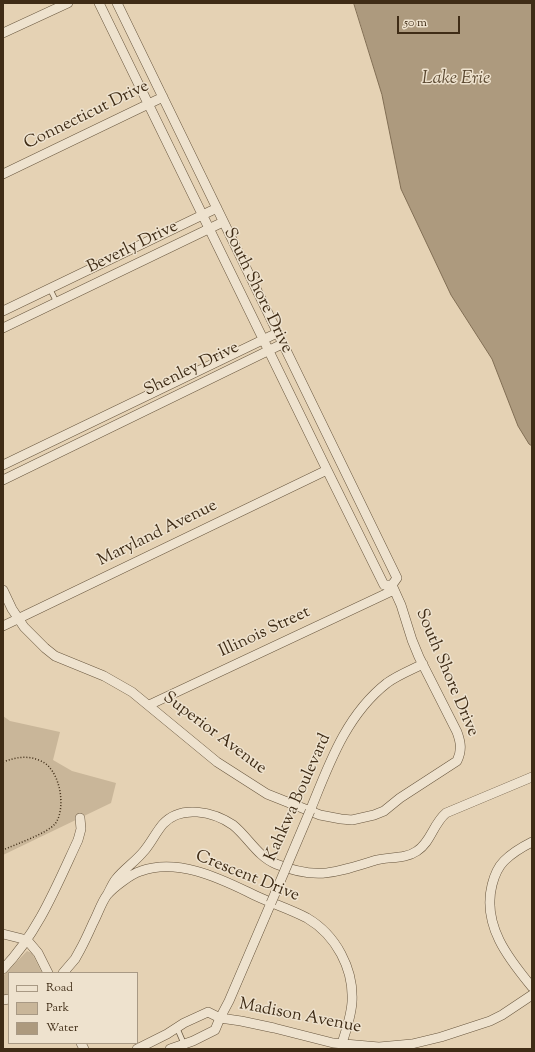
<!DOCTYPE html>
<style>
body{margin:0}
#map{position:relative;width:535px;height:1052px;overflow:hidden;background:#e5d2b4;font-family:"Sorts Mill Goudy",serif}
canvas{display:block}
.frame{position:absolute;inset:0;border:4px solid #3f2c16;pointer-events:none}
.legend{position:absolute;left:8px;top:972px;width:130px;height:72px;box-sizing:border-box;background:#eee2ce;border:1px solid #a89984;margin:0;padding:5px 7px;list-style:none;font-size:12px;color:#3f2c16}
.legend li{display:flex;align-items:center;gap:8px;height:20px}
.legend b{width:20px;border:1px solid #a89984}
.scale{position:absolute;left:397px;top:16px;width:63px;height:18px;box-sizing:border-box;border:2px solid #3f2c16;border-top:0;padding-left:5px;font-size:12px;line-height:14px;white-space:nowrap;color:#3f2c16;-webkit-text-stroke:3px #eee2ce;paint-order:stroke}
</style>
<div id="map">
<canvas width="535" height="1052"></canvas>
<div class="frame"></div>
<ul class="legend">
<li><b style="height:5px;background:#eee2ce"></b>Road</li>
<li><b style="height:11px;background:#c9b699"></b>Park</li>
<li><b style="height:11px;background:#ad9a7e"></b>Water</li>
</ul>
<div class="scale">50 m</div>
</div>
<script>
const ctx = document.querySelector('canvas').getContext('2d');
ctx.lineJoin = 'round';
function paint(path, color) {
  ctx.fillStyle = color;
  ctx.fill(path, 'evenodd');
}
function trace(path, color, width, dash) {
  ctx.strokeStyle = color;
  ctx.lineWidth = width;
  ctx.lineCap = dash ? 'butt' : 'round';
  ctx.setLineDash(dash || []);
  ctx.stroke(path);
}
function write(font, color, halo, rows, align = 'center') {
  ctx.font = font + ' "Sorts Mill Goudy",serif';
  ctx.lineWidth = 3;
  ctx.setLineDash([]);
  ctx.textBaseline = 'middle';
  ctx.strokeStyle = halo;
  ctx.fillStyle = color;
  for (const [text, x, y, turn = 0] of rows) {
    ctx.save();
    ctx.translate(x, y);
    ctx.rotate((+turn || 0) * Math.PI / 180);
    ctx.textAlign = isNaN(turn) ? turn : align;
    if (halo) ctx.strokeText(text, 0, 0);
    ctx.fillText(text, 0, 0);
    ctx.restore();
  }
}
const green = new Path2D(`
 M3,716L10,721L60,732L53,760L72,771L116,783L111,803L3,855Z
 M27,951L32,953L42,973H9V994L3,996V976Z`);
const water = new Path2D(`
 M354,3H532V446L529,444L518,426L492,359L451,295L401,189L382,95Z`);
const path = new Path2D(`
 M3,762C16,757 28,755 41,761C60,769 67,808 55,824C46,834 16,844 3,850`);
const lane = new Path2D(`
 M50,289L57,303
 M177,1028L184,1044`);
const street = new Path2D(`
 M99,3L327,470L384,585H392L397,578L117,3
 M3,33L68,3
 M3,174L163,97
 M3,311L217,208
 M3,328L223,222
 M3,465L277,333
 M3,480L282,344
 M3,590L12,609L24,627L45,648L55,656L104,676L132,692L217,762L267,794L320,815L341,819L352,820L374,815L384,811L400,798L457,761C462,750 461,743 457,732L419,657L412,640L401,605L392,585
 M3,626L327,470
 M149,705L394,590
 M310,811C329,764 346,715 387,683C398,675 411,670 423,664
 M532,842C522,847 512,853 504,861C498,867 494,877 492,885C482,925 508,958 532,987
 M107,895C110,890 112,884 116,879C124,869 136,861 144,851C151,843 156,832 163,824C181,804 214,812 233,825C248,837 258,857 276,864C316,880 334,873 373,861C387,856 404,860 417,851C431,842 433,824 446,813L532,777
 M271,903L229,1001L220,1018L241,1021L274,1028L333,1043L379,1047L412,1044L441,1037L490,1021L502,1015L532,995
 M3,934L27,940L38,953L48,973
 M3,969C38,933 57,885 78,840L81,829L80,818
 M63,973L75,959L80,950C85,941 89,932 93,923C98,914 101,903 107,895C114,887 131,874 141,871C176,858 217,877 248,892C267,902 288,908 307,918C336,935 354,969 352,1002C351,1018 345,1034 340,1049
 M3,1000L9,999
 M81,1043L84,1049
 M137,1049L167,1034L184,1023L208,1012L220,1018L215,1030L193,1041L170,1049`);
const streetBridge = new Path2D(`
 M271,903L310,811`);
const streetNames = [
 ["Connecticut Drive",87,116,-26],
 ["Beverly Drive",133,248,-26],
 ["South Shore Drive",257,291,64],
 ["Shenley Drive",192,370,-26],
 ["Maryland Avenue",158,534,-26],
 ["Illinois Street",265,633,-25],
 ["South Shore Drive",446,673,67],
 ["Superior Avenue",214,734,37],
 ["Kahkwa Boulevard",299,798,-66],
 ["Crescent Drive",247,877,22],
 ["Madison Avenue",300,1017,11]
];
const waterNames = [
 ["Lake Erie",456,80]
];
paint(green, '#c9b699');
paint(water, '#ad9a7e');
trace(water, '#816e54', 1);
trace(lane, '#68563e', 6);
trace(street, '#68563e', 10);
trace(path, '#3f2c16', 1.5, [1, 2]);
trace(lane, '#eee2ce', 4.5);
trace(street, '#eee2ce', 9);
trace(streetBridge, '#68563e', 10, []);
trace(streetBridge, '#eee2ce', 9);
write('17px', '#3f2c16', '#eee2ce', streetNames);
write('italic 18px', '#5a4830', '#eee2ce', waterNames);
</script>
